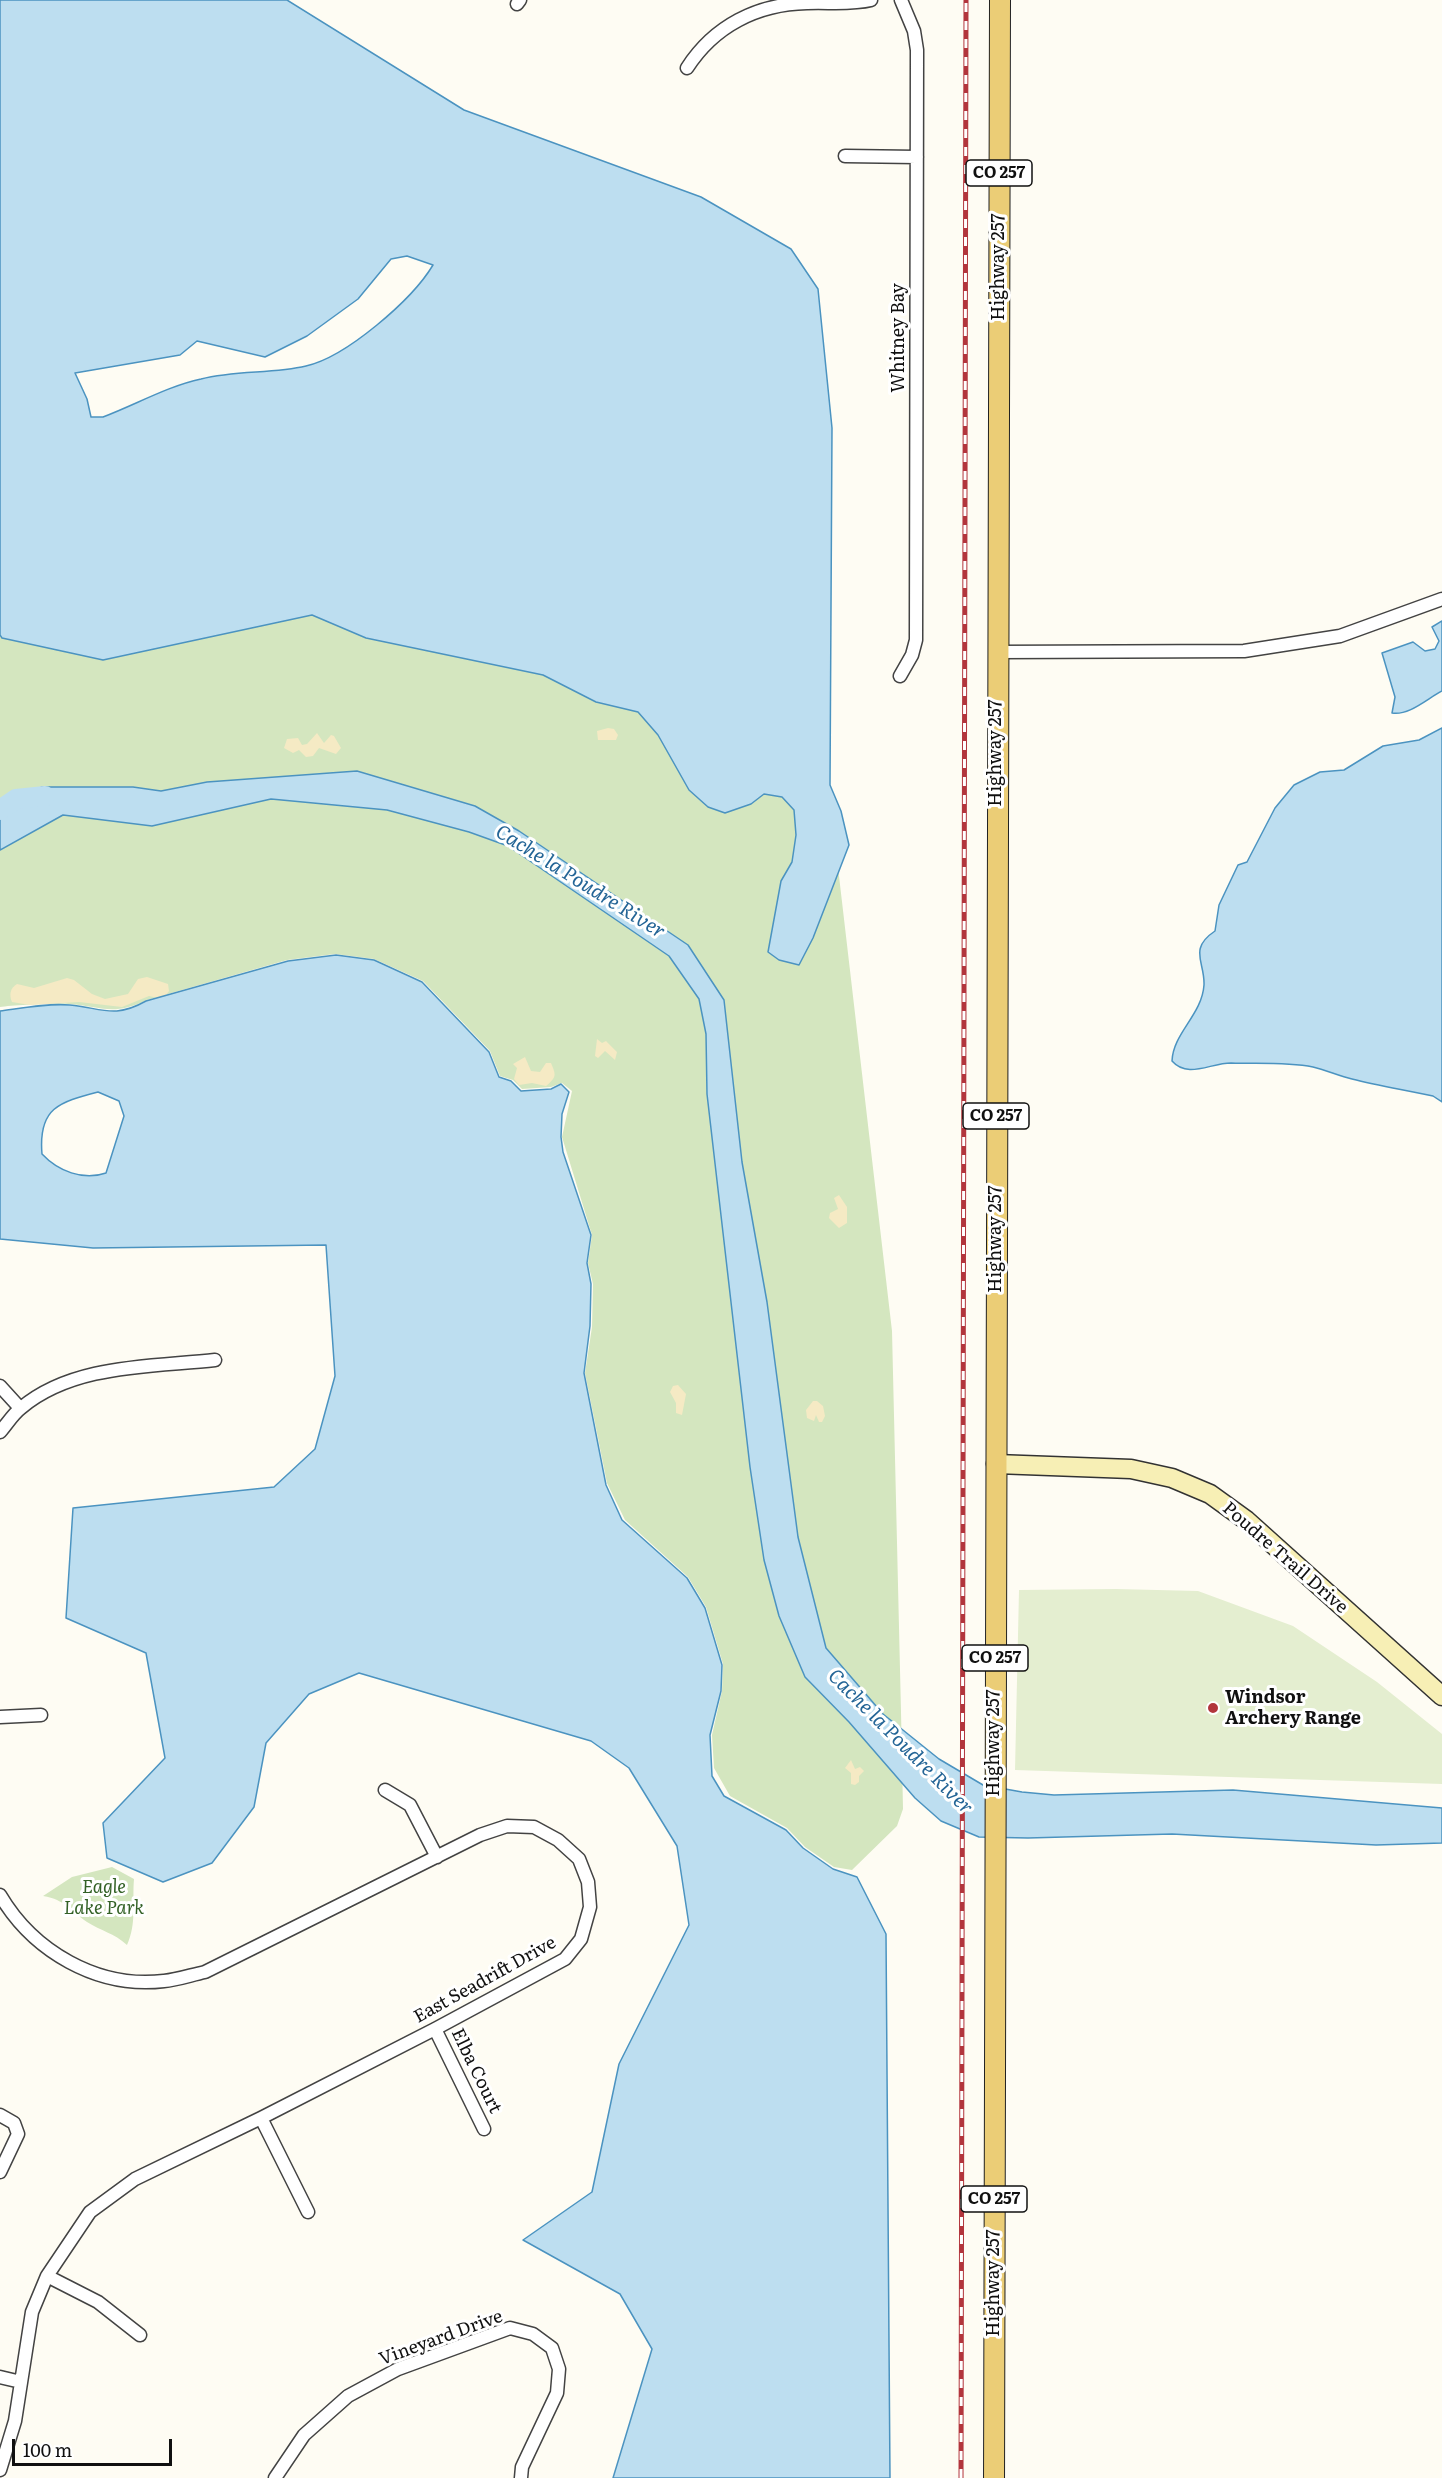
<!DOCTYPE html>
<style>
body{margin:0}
#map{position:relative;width:1442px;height:2478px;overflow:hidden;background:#fefcf3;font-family:Literata,serif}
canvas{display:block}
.scale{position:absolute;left:12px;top:2439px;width:160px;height:27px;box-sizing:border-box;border:3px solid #101010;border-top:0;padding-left:8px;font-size:18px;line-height:21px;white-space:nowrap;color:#101010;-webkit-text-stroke:4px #fff;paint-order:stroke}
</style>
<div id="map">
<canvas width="1442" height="2478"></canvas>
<div class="scale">100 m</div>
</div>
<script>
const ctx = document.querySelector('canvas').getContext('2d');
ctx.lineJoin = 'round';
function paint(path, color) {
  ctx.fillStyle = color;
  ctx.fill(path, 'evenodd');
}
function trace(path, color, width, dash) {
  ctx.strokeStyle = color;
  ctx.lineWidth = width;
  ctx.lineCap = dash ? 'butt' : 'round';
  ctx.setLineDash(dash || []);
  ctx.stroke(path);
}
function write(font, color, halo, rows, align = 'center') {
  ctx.font = font + ' Literata,serif';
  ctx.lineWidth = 6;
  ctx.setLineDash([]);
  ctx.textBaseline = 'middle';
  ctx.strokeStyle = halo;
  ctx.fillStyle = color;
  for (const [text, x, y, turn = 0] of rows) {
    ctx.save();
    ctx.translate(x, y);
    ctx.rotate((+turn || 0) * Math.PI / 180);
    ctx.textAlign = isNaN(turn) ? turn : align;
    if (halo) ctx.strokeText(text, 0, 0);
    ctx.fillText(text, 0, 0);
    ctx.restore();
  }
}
const green = new Path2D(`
 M0,590L312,594L677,698L832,816L892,1331L901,1712L903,1809L897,1826L852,1870L834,1867L805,1847L787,1828L730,1796L714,1768L712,1735L722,1691L723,1664L706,1607L688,1577L625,1520L607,1483L585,1373L592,1327L593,1284L588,1263L592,1235L562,1137L572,1091L562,1083L551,1087L522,1089L513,1080L500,1076L490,1051L423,981L374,959L335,954L287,960L147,1000C113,1016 104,1007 70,1004C57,1003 13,1005 0,1007Z
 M112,1867L134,1879C132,1903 137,1923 127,1945C114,1933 101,1931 87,1922C69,1910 66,1900 43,1896L72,1877Z`);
const sand = new Path2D(`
 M608,728L614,729L618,735L616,740H598L597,731Z
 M317,733L324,743L331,735L334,736L341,748L336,754L319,748L313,756L306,757L299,750L293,753L284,748L287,739L298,738L302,745L307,744Z
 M147,977L168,984L169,991L163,999L149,996L122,1007L79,1002L30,1005L12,1002C9,995 10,988 17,984L34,988L67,978L74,980L92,994L105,999L128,994L138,979Z
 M597,1039L602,1043L606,1041L617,1052L615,1060L605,1051L598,1058L595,1056Z
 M525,1057L531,1071L540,1072L546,1063H551C556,1075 557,1077 546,1086L532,1083L519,1085L514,1079L517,1068L513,1064Z
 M839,1195L847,1207V1223L839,1228L829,1218L830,1213L838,1209L834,1198Z
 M678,1385L686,1394L682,1415L676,1413V1403L670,1392L673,1386Z
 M813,1401H817L823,1406L825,1416L822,1422H819L816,1415L814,1421L807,1418L806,1410Z
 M851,1760L855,1769L860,1767L864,1771L859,1776V1782L855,1785L851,1784V1773L845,1768Z`);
const pitch = new Path2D(`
 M1116,1589L1198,1591L1293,1626L1377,1682L1442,1734V1784L1015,1770L1019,1590Z`);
const water = new Path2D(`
 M0,0H287L464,110L701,197L791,249L818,289L832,428L830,785L841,811L849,845L813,938L799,965L779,960L768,952L781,881L792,862L796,835L794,810L782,797L764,794L751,804L725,813L708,807L689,790L658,735L638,712L596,702L543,675L366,638L312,615L103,660L2,638L0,635ZM407,256L433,265C412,300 346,357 306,366C272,374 236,370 201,379C168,386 135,405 103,417H91L87,399L75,373L180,355L197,341L265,357L307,336L358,299L391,259Z
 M1442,621V691C1428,698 1409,716 1392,713L1395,697L1382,653L1413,642L1425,651L1435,649L1439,641L1432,627Z
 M1442,728V1102L1433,1096C1406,1090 1379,1086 1352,1079C1339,1076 1326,1070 1313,1067C1286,1062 1258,1064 1231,1063C1210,1063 1188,1079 1172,1061C1173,1033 1202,1015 1204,985C1205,962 1188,949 1215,931L1219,905L1238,865L1247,862L1275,808L1294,785L1320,772L1344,770L1383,746L1419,740Z
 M357,771L475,806L519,831L688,945L724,1000L742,1162L767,1302L798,1537L826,1648L883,1714L939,1759L983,1785L1022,1792L1054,1795L1233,1790L1442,1808V1843L1376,1845L1172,1834L1028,1838L979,1837L941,1821L915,1798L849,1722L805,1677L779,1616L764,1560L750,1467L707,1094L706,1034L699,999L669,956L508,846L469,832L387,810L271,799L152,826L63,815L0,850V806L42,787H133L161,791L207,782Z
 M336,955L374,960L422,982L489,1052L499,1077L511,1081L521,1091L551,1089L561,1084L569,1092L562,1114L561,1137L563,1152L591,1235L587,1263L591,1284L590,1326L584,1373L606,1485L622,1520L687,1578L705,1608L722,1665L721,1691L710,1735L712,1776L724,1796L786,1830L803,1848L833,1869L857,1877L886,1934L890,2478H613L652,2349L620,2294L523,2240L592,2192L619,2064L689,1925L677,1846L629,1768L591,1741L359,1673L309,1694L266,1743L254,1807L212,1863L163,1882L107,1858L103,1823L165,1758L146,1653L66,1618L73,1508L274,1487L315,1449L335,1376L326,1245L93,1248L0,1239V1011C22,1008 47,1003 70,1005C102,1008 114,1019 146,1001L288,961ZM98,1092L119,1101L124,1116L106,1173C83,1181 58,1171 42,1154C38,1108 59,1102 98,1092Z`);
const river = new Path2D(`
 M0,810L16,799L45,796`);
const street = new Path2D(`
 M517,4L520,0
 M687,68C714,26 757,4 807,3C828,2 851,5 871,0
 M845,156L917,157
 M997,652L1244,651L1340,636L1442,599
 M900,676L912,655L916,640L917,50L914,31L901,0
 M0,1386L20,1408
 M0,1432C7,1424 13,1414 21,1408C73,1364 151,1367 215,1360
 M0,1717L41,1715
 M385,1790L410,1805L437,1857
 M0,1895C33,1951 97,1989 164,1981C177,1980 191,1975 205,1972L480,1835L507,1826L534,1827L558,1840L579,1859L588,1882L590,1907L581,1939L565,1959L435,2029L261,2118L135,2179L90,2212L47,2276L32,2312L15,2421L0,2470
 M435,2029L484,2129
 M0,2115L14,2123L18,2134L0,2172
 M261,2118L308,2212
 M47,2276L98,2302L140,2335
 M0,2377L21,2382
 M275,2478L304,2435L348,2396L398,2369L510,2328L533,2334L552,2348L559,2369L557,2393L522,2467L521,2478`);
const secondary = new Path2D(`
 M996,1464L1131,1469L1172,1478L1210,1494L1246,1520L1442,1696`);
const primary = new Path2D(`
 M994,2478L1000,0`);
const rail = new Path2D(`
 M961,2478L966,0`);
const markers = [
 [1213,1708,6,"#b2353c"]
];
const shields = [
 [999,173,66],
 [996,1116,66],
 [995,1658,66],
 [994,2199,66]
];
const shieldNames = [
 ["CO 257",999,173],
 ["CO 257",996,1116],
 ["CO 257",995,1658],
 ["CO 257",994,2199]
];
const streetNames = [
 ["Highway 257",999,267,-90],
 ["Whitney Bay",899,338,-90],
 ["Highway 257",996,753,-90],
 ["Highway 257",996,1239,-90],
 ["Poudre Trail Drive",1285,1558,41],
 ["Highway 257",994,1743,-90],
 ["East Seadrift Drive",485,1980,-29],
 ["Elba Court",476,2071,64],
 ["Highway 257",994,2283,-90],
 ["Vineyard Drive",441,2338,-20]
];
const poiNames = [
 ["Windsor",1225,1698],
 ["Archery Range",1225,1719]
];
const parkNames = [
 ["Eagle",104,1888],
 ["Lake Park",104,1909]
];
const waterNames = [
 ["Cache la Poudre River",580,882,32],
 ["Cache la Poudre River",900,1742,45]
];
paint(green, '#d4e6bf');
paint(sand, '#f5eac4');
paint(pitch, '#e4eed0');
paint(water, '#bddef0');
trace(water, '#4b93c0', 1.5);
trace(river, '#bddef0', 20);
trace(street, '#434343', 15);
trace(secondary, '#323232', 21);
trace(primary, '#212121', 22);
trace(street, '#fff', 12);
trace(secondary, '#f7efb5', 18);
trace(primary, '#ebcd76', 20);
trace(rail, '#b2353c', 5);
trace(rail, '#fff', 3, [9]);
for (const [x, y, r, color] of markers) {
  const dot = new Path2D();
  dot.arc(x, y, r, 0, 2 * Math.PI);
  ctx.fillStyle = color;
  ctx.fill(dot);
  trace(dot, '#fff', 2);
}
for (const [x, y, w] of shields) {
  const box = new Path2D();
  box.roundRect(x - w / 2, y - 13, w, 26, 4.5);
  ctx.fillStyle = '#fff';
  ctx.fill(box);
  trace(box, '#101010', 1.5);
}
write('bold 16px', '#101010', null, shieldNames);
write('18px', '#101010', '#fff', streetNames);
write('bold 18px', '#101010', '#fff', poiNames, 'left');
write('italic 18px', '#336126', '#fff', parkNames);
write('italic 20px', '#246596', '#fff', waterNames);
</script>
